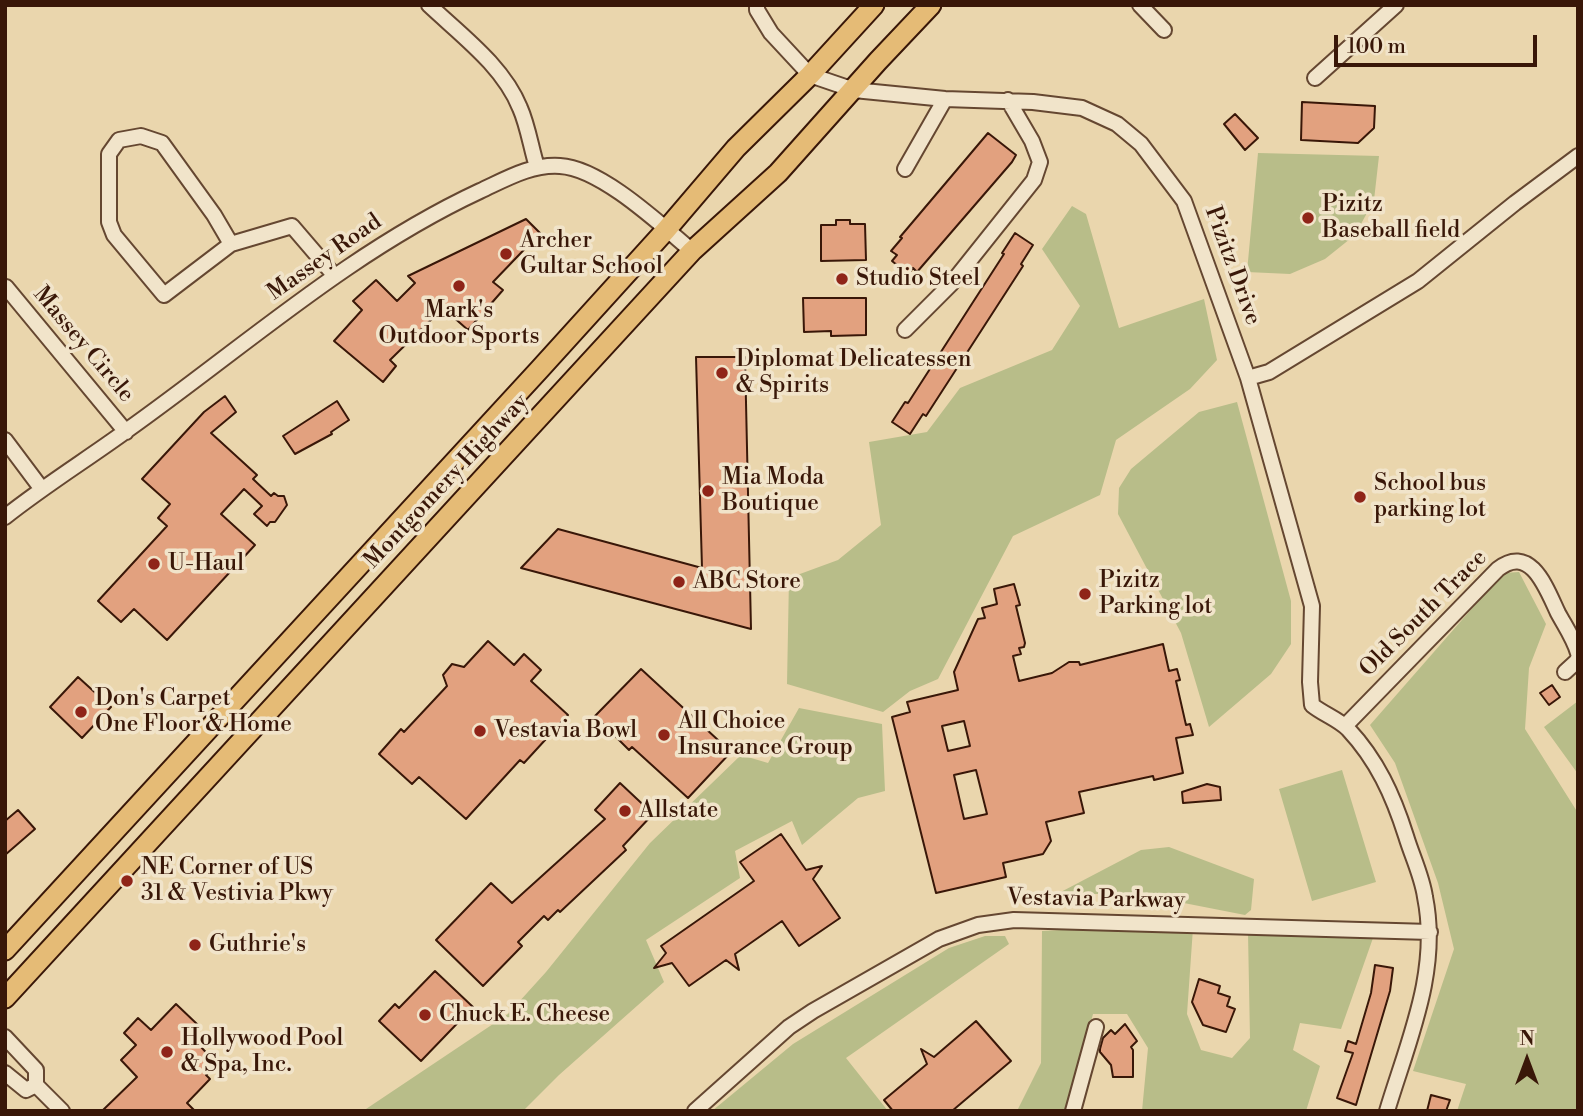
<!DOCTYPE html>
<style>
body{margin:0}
#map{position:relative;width:1583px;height:1116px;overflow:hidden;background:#ead6ad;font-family:"Libre Bodoni",serif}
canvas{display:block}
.frame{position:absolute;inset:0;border:7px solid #391708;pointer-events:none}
.north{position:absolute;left:1492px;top:1025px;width:70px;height:70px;-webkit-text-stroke:5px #f1e4ca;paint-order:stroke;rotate:0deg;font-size:19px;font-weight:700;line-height:28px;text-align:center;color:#391708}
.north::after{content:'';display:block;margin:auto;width:24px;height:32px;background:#391708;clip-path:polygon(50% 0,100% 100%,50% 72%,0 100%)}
.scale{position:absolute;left:1334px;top:35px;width:203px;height:32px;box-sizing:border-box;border:4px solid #391708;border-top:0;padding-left:9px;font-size:21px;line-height:24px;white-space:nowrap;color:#391708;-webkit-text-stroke:5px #f1e4ca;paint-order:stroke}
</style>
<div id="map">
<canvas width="1583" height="1116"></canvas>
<div class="frame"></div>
<div class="north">N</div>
<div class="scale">100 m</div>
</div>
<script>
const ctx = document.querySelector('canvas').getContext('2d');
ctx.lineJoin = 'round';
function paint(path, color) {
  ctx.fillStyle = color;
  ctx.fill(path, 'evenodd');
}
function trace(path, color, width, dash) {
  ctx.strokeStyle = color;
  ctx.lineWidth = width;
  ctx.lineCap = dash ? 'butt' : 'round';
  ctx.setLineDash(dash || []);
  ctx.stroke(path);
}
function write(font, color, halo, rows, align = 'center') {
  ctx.font = font + ' "Libre Bodoni",serif';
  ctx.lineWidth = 7;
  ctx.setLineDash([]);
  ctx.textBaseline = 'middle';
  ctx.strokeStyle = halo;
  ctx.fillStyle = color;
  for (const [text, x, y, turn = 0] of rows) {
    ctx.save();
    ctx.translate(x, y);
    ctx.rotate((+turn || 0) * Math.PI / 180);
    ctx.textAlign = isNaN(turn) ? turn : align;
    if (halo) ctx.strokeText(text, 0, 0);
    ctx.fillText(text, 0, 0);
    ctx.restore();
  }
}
const green = new Path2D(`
 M1258,153L1379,156L1374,200L1355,235L1325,259L1290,274L1247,272Z
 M1072,206L1086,214L1119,328L1204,299L1217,360L1190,389L1116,440L1100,495L1013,536L938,679L910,691L883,712L787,684L789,578L838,560L881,525L869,442L927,432L960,388L1052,350L1080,306L1042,249Z
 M1237,402L1291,601V644L1271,674L1209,727L1181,633L1118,514L1119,488L1131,469L1199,412Z
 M1519,572L1546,624L1529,668L1525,729L1578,813V1111H1457L1466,1084L1413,1071L1454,949L1438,883L1395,763L1370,725L1503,573Z
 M1578,701V774L1544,727Z
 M799,708L882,724L885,791L858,798L802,845L792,821L735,851L740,878L646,940L664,982L559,1075L523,1111H363L508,1014L546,972L650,843L741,755L768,763Z
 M1342,770L1376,882L1312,901L1279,789Z
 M1169,847L1254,879L1251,910L1245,915L1138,894H1057L1141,850Z
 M1099,928H1193L1187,1014L1201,1050L1232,1058L1250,1038L1248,933L1373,938L1341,1029L1300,1023L1293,1050L1320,1066L1306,1111H1142L1148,1048L1127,1014H1093L1067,1111H1017L1041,1063L1042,931Z
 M985,936H1005L1009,944L846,1058L888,1111H712L793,1044L949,948Z`);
const building = new Path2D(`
 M1302,102L1375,106L1374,128L1358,143L1301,140Z
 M1235,114L1258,138L1245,150L1224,124Z
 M988,133L1016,155L1012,162L917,272L913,268L908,274L892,261L897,255L891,251L902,238L900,237Z
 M526,219L540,233L493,282L503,290L468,330L443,308L390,360L396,366L383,382L334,341L362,310L353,301L376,280L397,301L415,283L408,276Z
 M836,220H850V224H865L866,260L821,261V225H836Z
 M1015,233L1033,245L1021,264L1023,266L926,416L923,414L910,434L892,422L905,402L908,403L1004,254L1002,253Z
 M803,298H866V335L831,336V331L804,332Z
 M696,357H745L751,629L521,568L558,529L702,568Z
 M225,396L236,412L211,433L257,475L253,479L271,496L274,493L278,496H284L287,505L275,522H270L267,526L254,514L262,506L244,489L221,514L255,545L167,640L134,609L121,622L98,601L167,526L158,518L170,504L142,479L204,412Z
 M337,401L349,420L331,432L332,434L295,454L283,436Z
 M1014,584L1020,605L1016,606L1025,643L1024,647L1019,648L1021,654L1013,656L1019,681L1052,673L1069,662H1079L1080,665L1163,644L1169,671L1177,669L1180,680L1176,681L1186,725L1190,724L1193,735L1176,738L1183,773L1154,780L1153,776L1079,792L1084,813L1046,822L1051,841L1043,854L1003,863L1006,877L936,893L892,717L910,712L907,702L958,690L954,672L978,619L985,618L982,608L997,604L994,589ZM964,721L970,746L948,751L942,726ZM976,770L987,814L964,819L954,775Z
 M488,641L514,665L524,654L541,670L531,681L568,715L524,763L520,760L466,819L419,777L412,784L379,754L401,729L404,732L447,686L443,675L452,664L464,667Z
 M641,669L731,752L688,798L632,747L629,750L595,716Z
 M78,677L111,707L82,738L50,707Z
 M1552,685L1560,697L1549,705L1540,693Z
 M620,783L653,814L623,846L626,850L560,912L558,910L548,920L544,916L518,942L522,946L483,986L436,940L491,883L512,903L605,819L595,810Z
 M1207,784L1220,787L1221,800L1183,803L1182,792Z
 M18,810L35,829L5,855V821Z
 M781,834L806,870L822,866L813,879L840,918L799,946L782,921L735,954L739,970L726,960L689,986L672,963L654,968L666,953L661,946L754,881L740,862Z
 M1375,965L1393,968L1390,991L1356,1105L1337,1098L1353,1053L1345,1051L1348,1041L1356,1044L1371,993Z
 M435,971L473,1007L421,1061L379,1021L395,1004L399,1008Z
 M1199,979L1220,986L1218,993L1230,997L1227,1006L1235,1009L1226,1032L1203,1025L1192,1002Z
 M176,1004L198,1025L189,1034L214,1061L213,1063L214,1066L206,1075L210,1079L187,1103L195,1111H102L137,1077L121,1060L136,1045L124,1033L138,1018L151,1030Z
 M976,1021L1011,1061L952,1111H893L884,1100L927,1064L921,1049L934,1057Z
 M1125,1024L1137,1041L1131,1047L1133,1050V1077H1113L1111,1065L1100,1052V1049L1103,1038L1111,1030L1115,1034Z
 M1431,1095L1450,1100L1446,1111H1427Z`);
const minor = new Path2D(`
 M429,5C462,36 503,66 520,108C528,126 531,148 537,167
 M757,5V10L771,33L810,75L854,90L945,99L1033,102L1082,108L1117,124L1141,144L1184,201L1248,378L1312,606L1310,682L1312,705C1323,714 1338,719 1348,729C1377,760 1393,795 1406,836C1412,856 1422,876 1425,897C1440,971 1408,1041 1387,1111
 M1140,5L1164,30
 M1315,78L1396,5
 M905,169L945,99
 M231,244L164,295L114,235L109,222V154L119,140L141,136L162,143L214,215L231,244L292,226L334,275
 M6,287L126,432
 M905,330L951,284L1034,180L1040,162L1032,141L1008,100
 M1248,378L1269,372L1418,281L1515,203L1578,156
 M5,440L41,488
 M5,517C44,486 86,460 126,431C243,348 349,252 480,191C506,179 531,164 560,166C601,168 661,225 692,251
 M1565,672L1577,661L1578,658
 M1345,726L1498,569C1531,543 1547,590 1558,613C1565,626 1574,639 1578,653
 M5,1037L36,1070V1085L62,1111
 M5,1073L26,1090L36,1085
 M695,1111L789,1027L813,1011L939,939L978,925L1014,920L1430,932
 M1073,1111L1096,1027`);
const major = new Path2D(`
 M5,950L539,370L666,230L736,148L810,75L874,5
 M5,998L692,251L778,173L878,61L931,5`);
const markers = [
 [1308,218,7,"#8f2418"],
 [506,254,7,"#8f2418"],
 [842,279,7,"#8f2418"],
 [459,286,7,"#8f2418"],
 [722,373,7,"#8f2418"],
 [708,491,7,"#8f2418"],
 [1360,497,7,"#8f2418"],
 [154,564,7,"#8f2418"],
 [679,582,7,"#8f2418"],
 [1085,594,7,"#8f2418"],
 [81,712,7,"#8f2418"],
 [480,731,7,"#8f2418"],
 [664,735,7,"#8f2418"],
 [625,811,7,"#8f2418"],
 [127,881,7,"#8f2418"],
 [195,945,7,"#8f2418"],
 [425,1015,7,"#8f2418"],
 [167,1052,7,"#8f2418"]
];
const poiNames = [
 ["Pizitz",1322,205],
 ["Baseball field",1322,231],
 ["Archer",520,241],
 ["Gultar School",520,267],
 ["Studio Steel",856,279],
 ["Mark's",459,311,"center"],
 ["Outdoor Sports",459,337,"center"],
 ["Diplomat Delicatessen",736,360],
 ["& Spirits",736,386],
 ["Mia Moda",722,478],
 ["Boutique",722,504],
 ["School bus",1374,484],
 ["parking lot",1374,510],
 ["U-Haul",168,564],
 ["Pizitz",1099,581],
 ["Parking lot",1099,607],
 ["ABC Store",693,582],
 ["Don's Carpet",95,699],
 ["One Floor & Home",95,725],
 ["All Choice",678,722],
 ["Insurance Group",678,748],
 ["Vestavia Bowl",494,731],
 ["Allstate",639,811],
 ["NE Corner of US",141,868],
 ["31 & Vestivia Pkwy",141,894],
 ["Guthrie's",209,945],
 ["Chuck E. Cheese",439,1015],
 ["Hollywood Pool",181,1039],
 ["& Spa, Inc.",181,1065]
];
const streetNames = [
 ["Massey Road",325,258,-35],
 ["Pizitz Drive",1232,266,70],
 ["Massey Circle",83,345,50],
 ["Montgomery Highway",447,482,-47],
 ["Old South Trace",1424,614,-45],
 ["Vestavia Parkway",1096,900,1]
];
paint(green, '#b8bd89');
paint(building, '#e2a17f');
trace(building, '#391708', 2);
trace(minor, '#654731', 18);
trace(major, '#391708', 23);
trace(minor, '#f1e4ca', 14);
trace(major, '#e5bb76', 19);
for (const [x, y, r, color] of markers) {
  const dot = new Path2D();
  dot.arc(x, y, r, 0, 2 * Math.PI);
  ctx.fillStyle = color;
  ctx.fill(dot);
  trace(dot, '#f1e4ca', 2.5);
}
write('23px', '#391708', '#f1e4ca', poiNames, 'left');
write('23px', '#391708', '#f1e4ca', streetNames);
</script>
